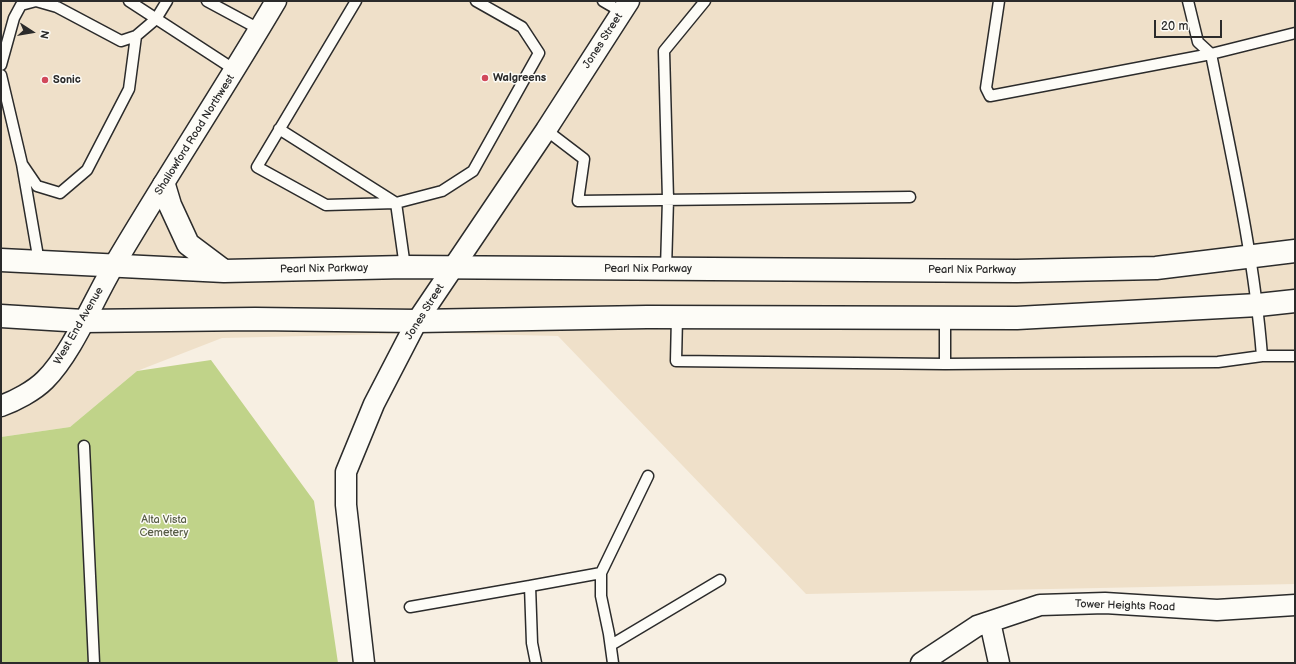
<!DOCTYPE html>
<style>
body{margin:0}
#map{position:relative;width:1296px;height:664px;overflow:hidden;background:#f7efe2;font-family:"Balsamiq Sans",sans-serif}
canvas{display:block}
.frame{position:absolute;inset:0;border:2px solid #2b2b2b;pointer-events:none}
.north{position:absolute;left:12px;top:12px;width:40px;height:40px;-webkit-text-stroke:3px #fdfcf7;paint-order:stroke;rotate:102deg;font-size:11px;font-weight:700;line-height:16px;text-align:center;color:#2b2b2b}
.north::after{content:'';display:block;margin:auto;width:14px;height:18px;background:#2b2b2b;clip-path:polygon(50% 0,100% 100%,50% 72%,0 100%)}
.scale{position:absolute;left:1154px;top:20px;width:68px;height:18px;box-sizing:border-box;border:2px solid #2b2b2b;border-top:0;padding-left:5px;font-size:12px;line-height:14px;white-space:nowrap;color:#2b2b2b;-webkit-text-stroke:3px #fdfcf7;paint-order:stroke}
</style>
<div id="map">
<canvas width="1296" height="664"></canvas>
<div class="frame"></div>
<div class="north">N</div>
<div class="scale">20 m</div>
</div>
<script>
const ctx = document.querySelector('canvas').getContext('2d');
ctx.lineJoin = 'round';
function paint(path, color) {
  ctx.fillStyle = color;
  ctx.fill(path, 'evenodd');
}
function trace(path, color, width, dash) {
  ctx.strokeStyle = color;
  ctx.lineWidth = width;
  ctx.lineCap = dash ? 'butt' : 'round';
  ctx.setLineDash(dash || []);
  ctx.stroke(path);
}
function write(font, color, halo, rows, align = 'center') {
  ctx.font = font + ' "Balsamiq Sans",sans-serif';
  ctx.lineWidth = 3;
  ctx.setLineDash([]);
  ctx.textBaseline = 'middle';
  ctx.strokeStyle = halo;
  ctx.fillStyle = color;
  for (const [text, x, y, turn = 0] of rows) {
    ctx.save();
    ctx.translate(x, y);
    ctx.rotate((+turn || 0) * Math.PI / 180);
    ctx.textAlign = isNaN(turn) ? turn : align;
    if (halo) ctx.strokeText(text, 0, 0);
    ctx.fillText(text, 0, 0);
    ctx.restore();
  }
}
const built = new Path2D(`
 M1,1H1295V584L806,594L558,336L434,333L222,338L137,371L70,427L1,437Z`);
const green = new Path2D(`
 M211,360L314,501L338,663H1V437L70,427L137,371Z`);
const service = new Path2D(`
 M129,1L235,70
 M207,1L259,29
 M356,1L257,167L326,205L396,203L442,191L473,171L539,53L522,27L476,1
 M603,1L622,12
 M999,1L986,88L990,96L1211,54C1231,154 1254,254 1262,356
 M1188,1L1198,42L1211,54L1295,33
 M1,65L14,18L21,5L36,1L57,7L121,41L136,36L156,19L167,1
 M1,75L22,164L39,262
 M279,129L396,203L405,267
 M546,130L584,159L578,201L910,197
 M22,164L37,186L60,193L87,170L129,89L136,36
 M666,269L668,199L664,51L705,1
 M677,317L676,361L945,364
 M945,317V364L1218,362L1262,356H1295
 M84,446L94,663
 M410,607L530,586
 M611,645L720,580
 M536,663L532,643L530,586L601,573
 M613,663L609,634L601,596V573L648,476`);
const minor = new Path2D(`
 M1,406C15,401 34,391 45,380C72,353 93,301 113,267C166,177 223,91 276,1
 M990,622L999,663
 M364,663L346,505V472L374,404L417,321L546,130L629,1
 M921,663L977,626L1040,605L1105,603L1217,610L1295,605`);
const secondary = new Path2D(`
 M164,185L170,205L188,244L224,271
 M1,260L224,271L405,267L1017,271L1156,268L1295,251
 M1,316L83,321L255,319L417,321L647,317L1017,318L1258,305L1295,301`);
const markers = [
 [485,78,4,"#d1495b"],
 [45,80,4,"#d1495b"]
];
const streetNames = [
 ["Jones Street",603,41,-57],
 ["Shallowford Road Northwest",195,135,-58],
 ["Pearl Nix Parkway",324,269,-1],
 ["Pearl Nix Parkway",648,269],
 ["Pearl Nix Parkway",972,270],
 ["Jones Street",425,312,-58],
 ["West End Avenue",79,326,-60],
 ["Tower Heights Road",1125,606,2]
];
const poiNames = [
 ["Walgreens",493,78],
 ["Sonic",53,80]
];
const parkNames = [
 ["Alta Vista",164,520],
 ["Cemetery",164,533]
];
paint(built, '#efe0c9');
paint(green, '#c0d389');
trace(service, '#2b2b2b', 13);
trace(minor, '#2b2b2b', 23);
trace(secondary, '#2b2b2b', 25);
trace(service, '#fdfcf7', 10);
trace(minor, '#fdfcf7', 20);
trace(secondary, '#fdfcf7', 22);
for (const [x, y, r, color] of markers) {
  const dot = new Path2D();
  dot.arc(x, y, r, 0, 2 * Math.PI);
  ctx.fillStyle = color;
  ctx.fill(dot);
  trace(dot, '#fdfcf7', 1.5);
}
write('11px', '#2b2b2b', '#fdfcf7', streetNames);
write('bold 11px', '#2b2b2b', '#fdfcf7', poiNames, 'left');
write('11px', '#585d47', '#fdfcf7', parkNames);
</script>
